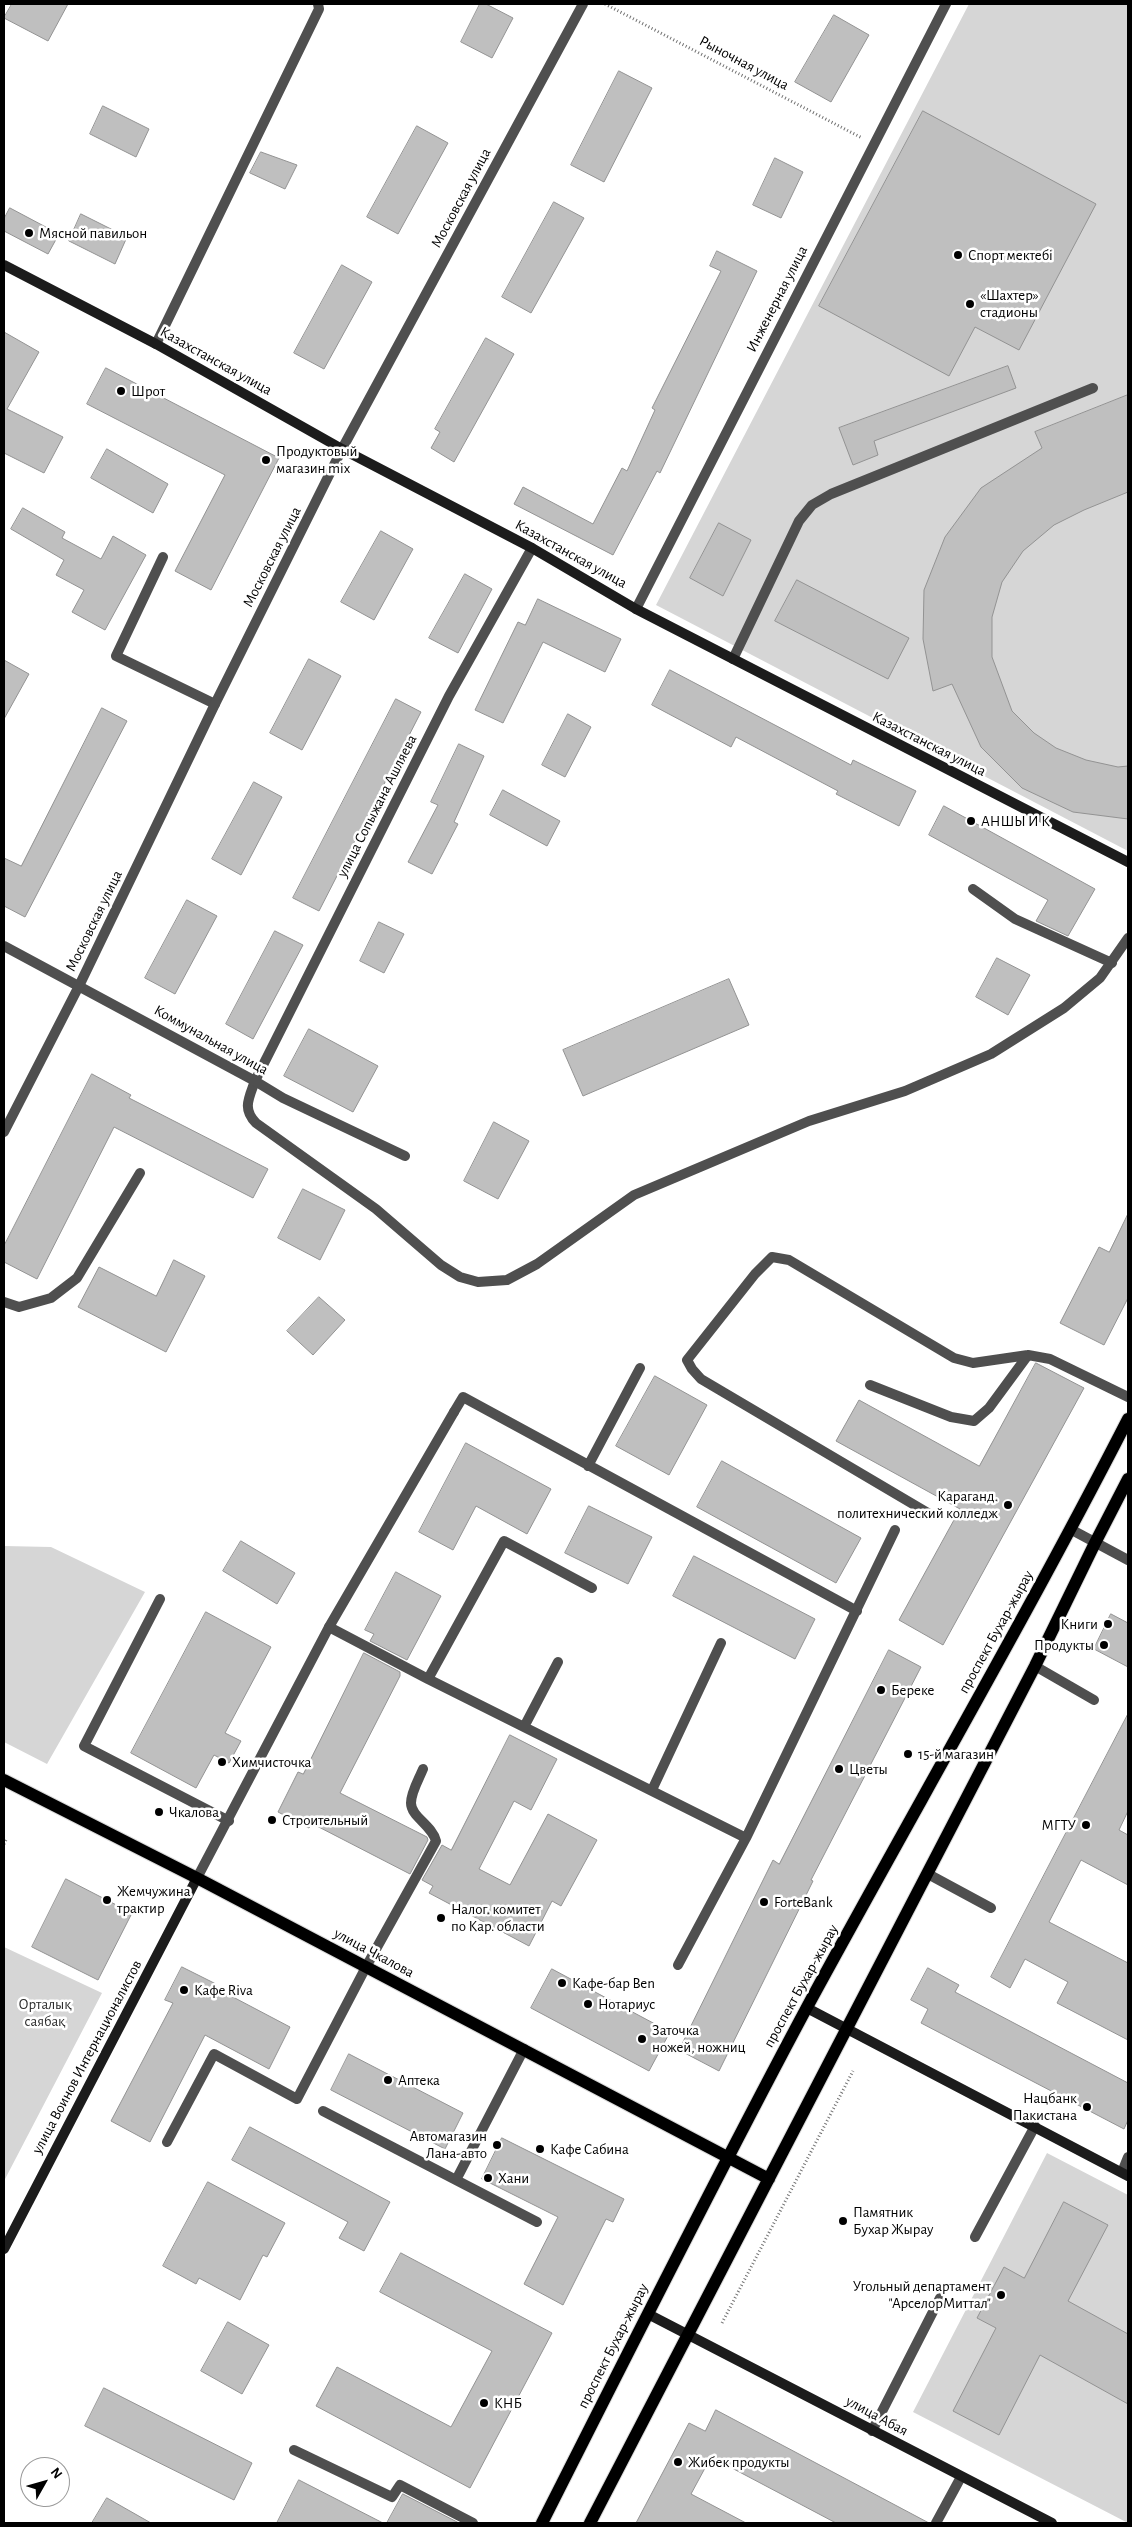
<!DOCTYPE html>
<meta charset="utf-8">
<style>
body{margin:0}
#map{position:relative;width:1132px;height:2527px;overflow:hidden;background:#fff;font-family:"Alegreya Sans",sans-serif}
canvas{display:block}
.frame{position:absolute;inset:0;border:5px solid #000;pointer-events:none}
.north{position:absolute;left:20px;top:2457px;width:50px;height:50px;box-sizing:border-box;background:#fff;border:1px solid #999;border-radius:50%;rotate:52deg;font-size:14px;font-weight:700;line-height:20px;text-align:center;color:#000}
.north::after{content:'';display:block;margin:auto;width:18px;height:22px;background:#000;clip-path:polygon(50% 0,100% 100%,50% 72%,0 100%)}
</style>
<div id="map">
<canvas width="1132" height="2527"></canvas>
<div class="frame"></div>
<div class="north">N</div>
</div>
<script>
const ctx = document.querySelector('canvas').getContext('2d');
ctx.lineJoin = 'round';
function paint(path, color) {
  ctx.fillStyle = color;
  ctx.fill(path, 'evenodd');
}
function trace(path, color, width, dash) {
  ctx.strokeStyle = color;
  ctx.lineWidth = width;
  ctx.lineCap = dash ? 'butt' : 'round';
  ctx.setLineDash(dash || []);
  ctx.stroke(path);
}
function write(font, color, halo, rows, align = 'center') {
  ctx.font = font + ' "Alegreya Sans",sans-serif';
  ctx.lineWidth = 5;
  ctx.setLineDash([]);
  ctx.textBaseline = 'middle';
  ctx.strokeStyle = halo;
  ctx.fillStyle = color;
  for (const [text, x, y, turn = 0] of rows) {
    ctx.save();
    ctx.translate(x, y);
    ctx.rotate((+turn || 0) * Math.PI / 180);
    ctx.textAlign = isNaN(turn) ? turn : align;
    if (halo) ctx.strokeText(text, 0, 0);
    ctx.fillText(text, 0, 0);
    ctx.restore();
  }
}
const green = new Path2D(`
 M969,4H1128V851L656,605Z
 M4,1546L51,1547L145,1592L47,1764L4,1742Z
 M4,1947L102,1993L4,2181Z
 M1047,2153L1128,2195V2523L913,2412Z`);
const building = new Path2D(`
 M12,4H68L48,41L4,18Z
 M480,4H486L513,18L492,58L461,42Z
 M834,15L869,35L831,102L795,82Z
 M619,71L652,88L604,182L571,165Z
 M103,106L149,129L136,157L90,134Z
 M923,111L1096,204L1019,350L975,327L949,376L819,306Z
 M417,126L448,143L398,234L367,217Z
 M261,152L297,165L285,189L250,173Z
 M775,158L803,172L781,218L753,205Z
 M554,202L584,218L531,313L502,297Z
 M10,208L59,234L48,254L4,231V219Z
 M81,214L127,237L115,264L69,241Z
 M717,251L757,271L660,473L657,471L613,555L514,504L523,487L593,524L622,468L627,471L655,410L652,408L721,271L710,266Z
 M342,265L372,282L324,369L294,353Z
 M4,332L39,352L7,409L63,437L44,473L4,453Z
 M486,338L514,354L454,462L431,448L440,432L435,429Z
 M1008,366L1016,388L874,441L878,455L853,465L839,428Z
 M106,368L279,458L211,590L175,571L225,475L87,404Z
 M1128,395V492L1084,510L1054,525L1023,551L1002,582L992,617V657L1012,711L1034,733L1056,748L1086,760L1118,767L1128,766V819L1073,812L1022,788L981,747L952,684L933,691L923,639L924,590L945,537L981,488L1042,448L1035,432Z
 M107,449L168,484L153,513L91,478Z
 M23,508L65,532L62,538L101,559L113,536L146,555L105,630L72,612L84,590L56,575L64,560L11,529Z
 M719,523L751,540L723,596L690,578Z
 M381,531L413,549L374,620L341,602Z
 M465,574L492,589L458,653L429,638Z
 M797,580L909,638L888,679L775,621Z
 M538,599L621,639L605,672L543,642L503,723L475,710L518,622L525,625Z
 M309,659L341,676L302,750L270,733Z
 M4,660L29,674L4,719Z
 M670,670L851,765L853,760L916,791L899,826L836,794L838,791L736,737L731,747L652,705Z
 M396,699L421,712L319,911L293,898Z
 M102,708L127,721L25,917L4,906V858L21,866Z
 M568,714L591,727L565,777L542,765Z
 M459,744L484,756L454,822L458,824L432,874L408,862L438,805L431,802Z
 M254,782L282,797L241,875L212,859Z
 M503,790L560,821L547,846L490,815Z
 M944,806L1095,889L1068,936L1036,921L1048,900L929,835Z
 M187,900L217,916L175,994L145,978Z
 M379,922L404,934L384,973L360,961Z
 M275,931L303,945L253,1039L226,1024Z
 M997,958L1030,975L1008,1015L976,997Z
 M729,979L749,1025L583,1096L563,1050Z
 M309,1029L378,1066L353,1112L284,1076Z
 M92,1074L131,1095L129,1098L268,1169L253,1198L114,1127L37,1279L4,1262V1246Z
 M494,1122L529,1141L498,1199L464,1181Z
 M303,1189L345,1210L320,1260L278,1238Z
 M1128,1214V1298L1104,1345L1060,1323L1099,1247L1109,1252Z
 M174,1260L205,1276L166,1352L78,1307L99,1267L156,1296Z
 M319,1297L345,1320L313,1355L287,1331Z
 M1036,1363L1084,1388L943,1645L899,1620L960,1509L836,1441L859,1400L979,1466Z
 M655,1376L707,1405L669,1475L616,1446Z
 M466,1443L551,1489L527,1534L476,1506L453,1550L419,1532Z
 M722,1461L861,1538L836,1583L697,1507Z
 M589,1506L652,1537L628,1584L565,1553Z
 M241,1541L295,1573L277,1604L223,1571Z
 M694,1556L815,1619L795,1659L673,1596Z
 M396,1572L441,1596L407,1660L370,1641L374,1634L365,1630Z
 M206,1612L271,1647L225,1733L241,1741L229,1763L214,1755L196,1788L131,1753Z
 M1111,1614L1128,1623V1667L1094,1649Z
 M889,1650L921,1667L811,1880L813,1881L719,2071L679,2050L773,1860L779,1864Z
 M364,1653L400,1672V1676L340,1793L427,1837L428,1840L410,1874L311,1823L309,1828L278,1812L298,1772L303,1774Z
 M1128,1714V1811L1119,1830L1128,1835V1885L1081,1860L1049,1922L1128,1963V2040L1057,2003L1068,1982L1025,1959L1010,1988L991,1977Z
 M510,1735L557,1759L531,1810L514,1801L479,1869L510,1885L548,1814L597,1840L561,1906L552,1901L529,1946L429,1893L433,1886L422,1880L442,1845L451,1850Z
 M66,1879L132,1913L98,1980L32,1947Z
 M182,1967L216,1984L214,1987L290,2027L269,2069L205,2035L150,2142L111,2121L173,2003L165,2000Z
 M928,1968L959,1985L955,1992L1128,2083V2120L1124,2129L921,2023L928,2009L911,2000Z
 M552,1969L670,2032L649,2071L531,2008Z
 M349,2054L463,2113L445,2149L331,2090Z
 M250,2127L390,2202L364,2251L339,2238L348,2222L232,2160Z
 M502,2138L624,2199L613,2222L606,2219L563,2305L524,2284L558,2217L482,2179Z
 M208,2182L285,2223L267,2257L263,2255L240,2300L199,2278L196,2284L163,2266Z
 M1064,2202L1108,2225L1068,2301L1128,2334V2404L1040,2355L999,2435L953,2411L996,2328L977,2318L1004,2267L1024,2278Z
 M401,2253L552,2333L470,2488L316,2406L337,2367L451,2427L492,2351L380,2292Z
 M228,2322L269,2345L242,2394L201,2371Z
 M104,2388L252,2463L234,2500L85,2426Z
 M716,2410L929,2523H836L711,2457L691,2494L746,2523H636L689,2423L705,2431Z
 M299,2480L383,2523H277Z
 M403,2494L459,2523H387Z
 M107,2498L151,2523H92Z`);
const path = new Path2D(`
 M605,4L862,138
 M4,1844L7,1838
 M722,2323L853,2071`);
const service = new Path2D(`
 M156,344L319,9L318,4
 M163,557L116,656L215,704
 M733,659L799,521L812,505L831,494L1093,388
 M973,889L1015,919L1112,963
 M255,1081C249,1098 242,1109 256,1123L376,1209L441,1265L460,1277L478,1282L507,1280L537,1264L634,1195L809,1121L905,1091L991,1054L1064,1008L1100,978L1128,938
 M4,1302L19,1307L51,1298L77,1278L140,1173
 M870,1385L951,1417L974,1421L989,1408L1028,1355
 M454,1412L463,1397L857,1611
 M588,1466L640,1368
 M928,1513L701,1379L692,1369L687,1360L755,1274L772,1257L789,1260L954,1358L973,1363L1028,1355L1050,1359L1128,1397
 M160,1599L84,1746L229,1821
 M329,1627L428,1679L504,1541L592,1588
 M1035,1666L1094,1700
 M428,1679L746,1838
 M525,1725L558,1662
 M652,1790L721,1643
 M928,1874L991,1908
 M678,1965L746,1838L895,1530
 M524,2049L456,2180L537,2222
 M323,2111L456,2180
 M167,2142L214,2054L297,2099L366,1967L436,1841C432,1825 411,1817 411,1803C411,1792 419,1779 423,1769
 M1122,2172L1128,2157
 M975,2237L1035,2126
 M872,2431L940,2298
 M294,2450L392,2497L400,2485L473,2523
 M936,2523L961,2477`);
const minor = new Path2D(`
 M636,609L946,4
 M4,946L255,1081L283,1098L405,1156
 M255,1081L449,696L532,548
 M1072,1530L1128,1560
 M197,1878L329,1627L454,1412`);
const tertiary = new Path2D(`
 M4,1132L79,986L215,704L342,449L583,4`);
const secondary = new Path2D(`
 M4,265L156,344L342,449L532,548L636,609L1128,862
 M807,2008L1128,2176
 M4,2249L197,1878
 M648,2314L1052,2523`);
const primary = new Path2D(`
 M4,1780L197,1878L769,2179
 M542,2523C629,2351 715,2179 806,2009C913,1812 1026,1618 1128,1419
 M590,2523L1035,1666L1095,1543L1128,1479`);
const markers = [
 [29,233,5,"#000"],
 [958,255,5,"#000"],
 [970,304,5,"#000"],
 [121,391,5,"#000"],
 [266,460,5,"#000"],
 [971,821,5,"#000"],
 [1008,1505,5,"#000"],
 [1108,1624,5,"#000"],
 [1104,1645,5,"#000"],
 [881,1690,5,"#000"],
 [908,1754,5,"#000"],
 [222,1762,5,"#000"],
 [839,1769,5,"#000"],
 [159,1812,5,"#000"],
 [272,1820,5,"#000"],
 [1086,1825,5,"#000"],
 [107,1900,5,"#000"],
 [764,1902,5,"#000"],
 [441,1918,5,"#000"],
 [562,1983,5,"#000"],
 [184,1990,5,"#000"],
 [588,2004,5,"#000"],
 [642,2039,5,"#000"],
 [388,2080,5,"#000"],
 [1087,2107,5,"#000"],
 [497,2145,5,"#000"],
 [540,2149,5,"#000"],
 [488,2178,5,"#000"],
 [843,2221,5,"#000"],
 [1001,2295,5,"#000"],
 [484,2403,5,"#000"],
 [678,2462,5,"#000"]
];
const streetNames = [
 ["Рыночная улица",744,63,28],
 ["Московская улица",461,198,-62],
 ["Инженерная улица",777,299,-63],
 ["Казахстанская улица",216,361,29],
 ["Казахстанская улица",571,554,29],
 ["Московская улица",272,557,-63],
 ["Казахстанская улица",929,744,27],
 ["улица Сопыжана Ашляева",377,806,-63],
 ["Московская улица",94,921,-64],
 ["Коммунальная улица",211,1040,29],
 ["проспект Бухар-жырау",996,1632,-61],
 ["улица Чкалова",374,1953,28],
 ["проспект Бухар-жырау",801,1986,-61],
 ["улица Воинов Интернационалистов",87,2057,-62],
 ["проспект Бухар-жырау",613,2346,-63],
 ["улица Абая",877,2416,28]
];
const poiNames = [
 ["Мясной павильон",39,233],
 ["Спорт мектебі",968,255],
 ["«Шахтер»",980,295],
 ["стадионы",980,312],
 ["Шрот",131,391],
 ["Продуктовый",276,451],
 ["магазин mix",276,468],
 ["АНШЫ И К",981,821],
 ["Караганд.",998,1496,"right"],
 ["политехнический колледж",998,1513,"right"],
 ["Книги",1098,1624,"right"],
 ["Продукты",1094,1645,"right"],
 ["Береке",891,1690],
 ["15-й магазин",918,1754],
 ["Химчисточка",232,1762],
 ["Цветы",849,1769],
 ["Чкалова",169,1812],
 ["Строительный",282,1820],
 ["МГТУ",1076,1825,"right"],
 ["Жемчужина",117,1891],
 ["трактир",117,1908],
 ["ForteBank",774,1902],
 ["Налог. комитет",451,1909],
 ["по Кар. области",451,1926],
 ["Кафе-бар Ben",572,1983],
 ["Кафе Riva",194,1990],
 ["Нотариус",598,2004],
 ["Заточка",652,2030],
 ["ножей, ножниц",652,2047],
 ["Аптека",398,2080],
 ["Нацбанк",1077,2098,"right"],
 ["Пакистана",1077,2115,"right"],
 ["Автомагазин",487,2136,"right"],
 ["Лана-авто",487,2153,"right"],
 ["Кафе Сабина",550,2149],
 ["Хани",498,2178],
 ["Памятник",853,2212],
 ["Бухар Жырау",853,2229],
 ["Угольный департамент",991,2286,"right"],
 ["\"АрселорМиттал\"",991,2303,"right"],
 ["КНБ",494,2403],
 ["Жибек продукты",688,2462]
];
const parkNames = [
 ["Орталық",45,2004],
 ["саябақ",45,2021]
];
paint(green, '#d6d6d6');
paint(building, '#bfbfbf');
trace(building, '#939393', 1);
trace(primary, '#dbdbdb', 14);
trace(path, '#717171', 3, [1, 2.5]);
trace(service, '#4f4f4f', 10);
trace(minor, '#4f4f4f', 10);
trace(tertiary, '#4f4f4f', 10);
trace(secondary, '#1c1c1c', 10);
trace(primary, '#000', 12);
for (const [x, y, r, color] of markers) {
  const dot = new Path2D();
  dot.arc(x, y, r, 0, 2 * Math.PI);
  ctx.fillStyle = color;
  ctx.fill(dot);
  trace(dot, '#fff', 2);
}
write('15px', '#000', '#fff', streetNames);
write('15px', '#000', '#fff', poiNames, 'left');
write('15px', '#2d2d2d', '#fff', parkNames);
</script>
